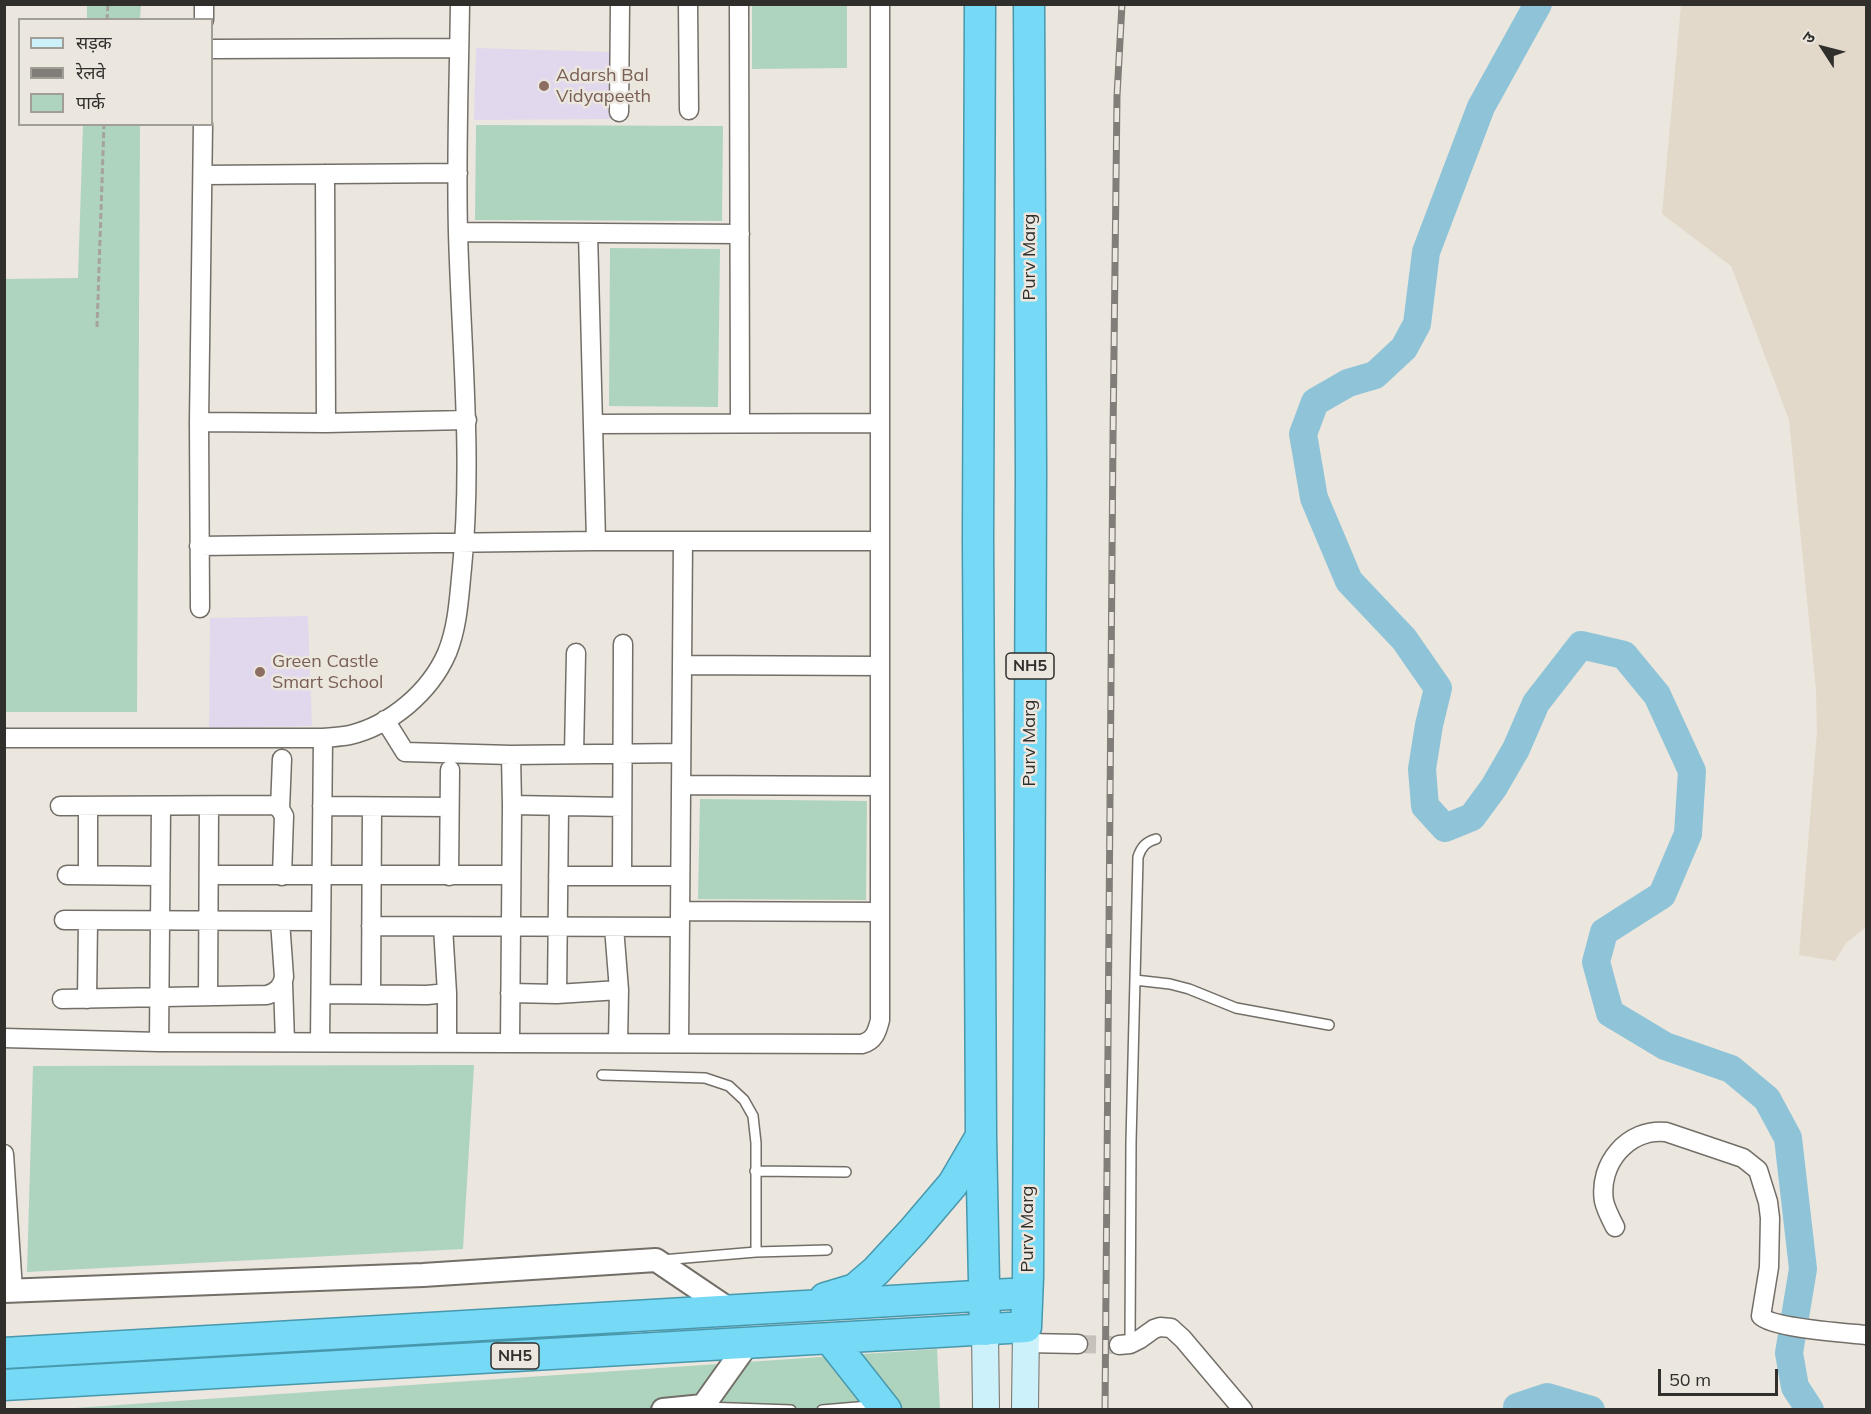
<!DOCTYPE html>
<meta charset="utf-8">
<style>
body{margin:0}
#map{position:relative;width:1871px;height:1414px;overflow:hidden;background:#ebe6de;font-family:Mulish,"Noto Sans Devanagari",sans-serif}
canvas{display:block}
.frame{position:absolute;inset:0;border:6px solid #312f2c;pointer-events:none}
.legend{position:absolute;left:18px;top:18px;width:195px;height:108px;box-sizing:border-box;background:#ebe6de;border:2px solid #a19d97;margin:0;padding:8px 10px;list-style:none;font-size:18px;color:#312f2c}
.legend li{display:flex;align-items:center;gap:12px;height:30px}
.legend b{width:30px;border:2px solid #a19d97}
.north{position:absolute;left:1793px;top:18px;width:60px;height:60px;-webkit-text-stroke:4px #ebe6de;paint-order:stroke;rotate:306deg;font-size:16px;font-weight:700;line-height:24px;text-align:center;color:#312f2c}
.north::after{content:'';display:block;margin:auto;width:21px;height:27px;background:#312f2c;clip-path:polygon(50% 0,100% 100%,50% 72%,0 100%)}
.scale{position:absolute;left:1658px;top:1369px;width:120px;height:27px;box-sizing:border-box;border:3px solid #312f2c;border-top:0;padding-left:8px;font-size:18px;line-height:21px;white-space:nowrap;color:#312f2c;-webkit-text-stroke:4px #ebe6de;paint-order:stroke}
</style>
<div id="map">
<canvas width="1871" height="1414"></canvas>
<div class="frame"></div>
<ul class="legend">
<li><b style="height:8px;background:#ccf1fb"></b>सड़क</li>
<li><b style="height:8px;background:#817e79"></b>रेलवे</li>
<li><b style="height:16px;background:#aed4be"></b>पार्क</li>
</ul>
<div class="north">उ</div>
<div class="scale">50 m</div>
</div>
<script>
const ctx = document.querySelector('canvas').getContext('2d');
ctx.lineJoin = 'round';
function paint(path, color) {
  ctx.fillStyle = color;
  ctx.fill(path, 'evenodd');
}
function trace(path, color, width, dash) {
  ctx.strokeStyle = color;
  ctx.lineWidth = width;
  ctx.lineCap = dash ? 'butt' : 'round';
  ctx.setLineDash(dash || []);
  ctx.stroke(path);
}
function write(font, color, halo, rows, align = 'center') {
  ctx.font = font + ' Mulish,sans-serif';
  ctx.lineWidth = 5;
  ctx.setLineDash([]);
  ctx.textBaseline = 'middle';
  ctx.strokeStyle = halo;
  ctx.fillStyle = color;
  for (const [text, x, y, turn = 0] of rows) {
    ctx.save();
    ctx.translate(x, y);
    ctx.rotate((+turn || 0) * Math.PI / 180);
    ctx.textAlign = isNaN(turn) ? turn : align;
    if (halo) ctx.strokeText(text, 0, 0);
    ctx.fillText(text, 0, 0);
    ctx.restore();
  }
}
const built = new Path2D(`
 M1681,5H1866V927L1846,943L1835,961L1799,955L1817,731L1816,690L1789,420L1731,266L1662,214Z`);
const education = new Path2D(`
 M476,48L613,52L612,119L474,120Z
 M308,616L312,726L209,728L210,618Z`);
const green = new Path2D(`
 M87,5H141L140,19H87Z
 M752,5H847V68L752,69Z
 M83,125H140L137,712H5V279L78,278Z
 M476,125L723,126L722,221L475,220Z
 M610,248L720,249L718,407L609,406Z
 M700,799L867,801L866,900L698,899Z
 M474,1065L463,1249L27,1272L33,1066Z
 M937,1349L940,1410H46Z`);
const river = new Path2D(`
 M1538,4L1481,107L1426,252L1417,324L1404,348L1375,375L1348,383L1315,402L1303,434L1314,498L1349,581L1404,639L1438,688L1429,725L1422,769L1425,806L1445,828L1472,817L1494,787L1516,749L1536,703L1581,645L1624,655L1657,695L1692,771L1688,834L1662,895L1604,932L1596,962L1610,1013L1665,1046L1731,1069L1767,1099L1788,1138L1803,1269L1789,1353L1795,1387L1810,1410
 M1517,1410V1407L1547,1397L1591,1410`);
const minorTunnel = new Path2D(`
 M1078,1344L1119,1345`);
const path = new Path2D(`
 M107,20L108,4
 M97,327L104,124`);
const service = new Path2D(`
 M1135,980L1170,984L1189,989L1236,1008L1329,1025
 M602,1075L705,1078L729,1086L744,1100L753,1116L756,1143V1252
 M755,1171L846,1172
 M662,1260L756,1252L827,1250
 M1130,1344L1131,1142L1138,857C1141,848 1145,842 1156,839
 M704,1407L791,1410
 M822,1410L869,1406L874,1403`);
const minor = new Path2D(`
 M688,4L689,110
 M739,4L740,423
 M204,20V4
 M212,49L459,48
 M619,112L620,4
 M325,174L326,423
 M203,175L458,173
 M458,232L740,234
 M588,233L596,541
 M199,422L326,423L467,420
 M593,424L880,423
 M199,546L596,541H880
 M200,608L199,422L203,124
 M682,665L880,666
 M385,720L405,752L511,755L681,753
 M4,738H323C331,737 341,737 350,735C391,725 430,692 447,653C458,626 459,597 462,568C473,456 461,344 458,232C456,156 459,80 460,4
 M574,754L576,653
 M681,785L880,786
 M512,805L622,807
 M60,806L274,805L280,809
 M322,806L449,807
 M67,875L160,876
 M88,875V806
 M209,875H511
 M282,876L284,816L280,809L282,759
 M449,876L450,770
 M558,876H680
 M622,876L623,644
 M680,911L880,912
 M64,920L321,921
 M371,926L680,927
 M443,927L447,993V1042
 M614,927L619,990L618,1043
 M283,983L285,1042
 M510,993L557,994L619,990
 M321,994L427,995L447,993
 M371,994L372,807
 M557,994L559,806
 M208,996L209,806
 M62,999L267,995C277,992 282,987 284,977L280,921
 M87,999L88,921
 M4,1038L159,1042L862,1044C874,1041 877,1032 880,1020V4
 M159,1042L161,806
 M320,1042L323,738
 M510,1042L512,805L511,755
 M679,1043L683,541
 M4,1154L13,1290
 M1615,1227C1611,1219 1606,1210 1604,1201C1598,1164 1628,1128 1666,1132L1743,1158L1758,1170L1768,1202L1770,1218L1769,1267L1761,1316C1772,1328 1847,1333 1866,1335
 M1026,1343L1078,1344
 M1119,1345L1130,1344L1140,1339L1154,1329L1160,1327L1171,1328L1183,1339L1243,1410`);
const tertiary = new Path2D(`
 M4,1291L423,1275L656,1260L730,1310
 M663,1410L703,1406L748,1343`);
const secondary = new Path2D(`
 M985,1330L986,1410
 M1025,1410L1026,1327`);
const trunk = new Path2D(`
 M980,4L978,538L981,1136L985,1330
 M825,1298L855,1289L876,1271L913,1231L953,1184L981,1136
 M830,1339L886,1410
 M4,1353L1027,1293
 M4,1385L1026,1327L1028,1277L1031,472L1029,4`);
const rail = new Path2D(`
 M1105,1410L1113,437L1117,96L1122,4`);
const markers = [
 [544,86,6,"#8d6e63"],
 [260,672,6,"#8d6e63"]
];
const shields = [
 [1030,666,48],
 [515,1356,48]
];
const shieldNames = [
 ["NH5",1030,666],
 ["NH5",515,1356]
];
const educationNames = [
 ["Adarsh Bal",556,76],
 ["Vidyapeeth",556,97],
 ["Green Castle",272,662],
 ["Smart School",272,683]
];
const streetNames = [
 ["Purv Marg",1030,257,-90],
 ["Purv Marg",1030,743,-90],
 ["Purv Marg",1028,1229,-90]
];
paint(built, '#e2d9ca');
paint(education, '#e2d8ed');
paint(green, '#aed4be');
trace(river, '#8fc4d8', 28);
trace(minorTunnel, '#c6c1ba', 18, [18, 9]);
trace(service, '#736f68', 12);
trace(minor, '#736f68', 21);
trace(tertiary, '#736f68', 26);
trace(secondary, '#736f68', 28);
trace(trunk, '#4898ad', 33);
trace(path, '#a6a29c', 3, [6, 3]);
trace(service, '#fff', 9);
trace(minor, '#fff', 18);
trace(tertiary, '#fff', 22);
trace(secondary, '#ccf1fb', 26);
trace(trunk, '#76daf6', 30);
trace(rail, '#817e79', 7);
trace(rail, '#ebe6de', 4.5, [14]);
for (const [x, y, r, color] of markers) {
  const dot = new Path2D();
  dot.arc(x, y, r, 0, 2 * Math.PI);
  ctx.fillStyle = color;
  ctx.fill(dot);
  trace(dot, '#ebe6de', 2);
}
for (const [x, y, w] of shields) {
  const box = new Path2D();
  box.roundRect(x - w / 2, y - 13, w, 26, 4.5);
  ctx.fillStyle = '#ebe6de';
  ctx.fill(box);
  trace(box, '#312f2c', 1.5);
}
write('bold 16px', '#312f2c', null, shieldNames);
write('18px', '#785e54', '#ebe6de', educationNames, 'left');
write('18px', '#312f2c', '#ebe6de', streetNames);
</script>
